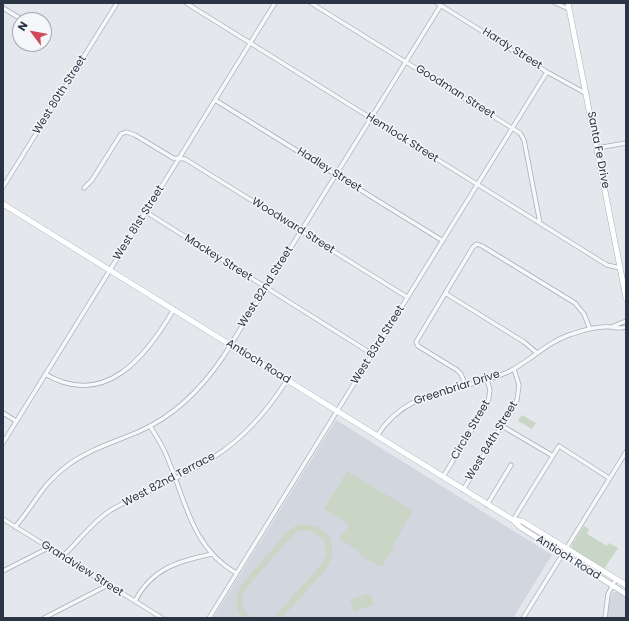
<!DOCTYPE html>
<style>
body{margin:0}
#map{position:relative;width:629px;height:621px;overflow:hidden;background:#e4e7ec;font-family:Poppins,sans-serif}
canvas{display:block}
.frame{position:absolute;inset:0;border:4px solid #2b3445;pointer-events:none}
.north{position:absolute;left:12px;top:12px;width:40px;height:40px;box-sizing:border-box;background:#f4f6f9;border:1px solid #a4a8b1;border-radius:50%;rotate:302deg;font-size:11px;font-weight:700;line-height:16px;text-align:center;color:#2b3445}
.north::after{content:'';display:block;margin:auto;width:14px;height:18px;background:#d1495b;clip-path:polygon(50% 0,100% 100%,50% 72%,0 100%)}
</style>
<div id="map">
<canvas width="629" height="621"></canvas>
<div class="frame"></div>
<div class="north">N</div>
</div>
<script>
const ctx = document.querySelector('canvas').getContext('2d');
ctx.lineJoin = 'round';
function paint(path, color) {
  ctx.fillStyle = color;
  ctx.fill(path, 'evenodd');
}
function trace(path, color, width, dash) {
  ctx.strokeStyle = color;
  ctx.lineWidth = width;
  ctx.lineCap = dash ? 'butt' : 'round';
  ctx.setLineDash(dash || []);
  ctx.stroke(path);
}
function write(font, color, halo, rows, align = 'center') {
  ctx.font = font + ' Poppins,sans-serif';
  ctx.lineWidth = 3;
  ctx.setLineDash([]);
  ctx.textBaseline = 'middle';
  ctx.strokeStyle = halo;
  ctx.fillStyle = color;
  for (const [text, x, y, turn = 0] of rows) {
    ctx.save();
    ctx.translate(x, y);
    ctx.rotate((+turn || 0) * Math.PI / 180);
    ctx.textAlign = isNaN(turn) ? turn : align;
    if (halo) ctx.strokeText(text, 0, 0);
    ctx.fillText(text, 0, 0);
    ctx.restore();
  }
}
const built = new Path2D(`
 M336,420L552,555L513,618H213Z
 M613,592H617L626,597V618H606L609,600Z`);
const green = new Path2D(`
 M522,415L536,423L532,429L518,421Z
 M347,471L413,511L393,544L394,548L383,565L379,566L361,556L359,551L339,539L349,525L324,509Z
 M304,524L318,527L328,535L332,546V556L326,569L282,618H273L322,564L327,554L324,540L312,531H298L291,537L246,588C239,599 241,611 252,618H242C235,607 234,596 241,585L287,532L295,526Z
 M584,526L589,529L587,534L607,546L609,543L618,548L604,569L572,548V545Z
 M370,593L374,604L354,612L350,600Z`);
const street = new Path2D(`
 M186,3L607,265L620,268
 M311,3L520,133L524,140L540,223
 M437,3L547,72L587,94
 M555,3L569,9
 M3,8L21,19
 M215,100L443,241
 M597,148L626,143
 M3,187L117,3
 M84,188L92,180L121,134L126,132L135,135L173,158L185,159L407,297
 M146,212L372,354
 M445,293L524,342L537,353
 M611,327L626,321
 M45,374C105,409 146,357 174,309
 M466,386L461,374L457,370L418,346L416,342L473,247L477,244L482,246L575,303L584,314L590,329
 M3,413L16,421
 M150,426C155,434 160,442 164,450C185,495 189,546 236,573
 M502,426L553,456
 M377,436C409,385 461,394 510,371C531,360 549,341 572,334C584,330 599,326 611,327C616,328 621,329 626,327
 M3,443L275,3
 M443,477L488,403L490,390L487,380
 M463,490L517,400L519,385L514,369
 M487,505L511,465
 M3,519L162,618
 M513,520L559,446L609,478
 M15,527C35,504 42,484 68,465C90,449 115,442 140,431C174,416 202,388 223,357L441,5
 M63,556C79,541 92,522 111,510C144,491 182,478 214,457C244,438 268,410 287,380
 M3,571L48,548
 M135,601C152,568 179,561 212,554
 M44,618L108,585
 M209,618L547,72
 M523,618L626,452
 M605,618L608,594L616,579`);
const secondary = new Path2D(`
 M568,3L626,298
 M3,204L513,520L520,527L626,594
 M513,520L522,521L626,585`);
const streetNames = [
 ["Hardy Street",512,49,32],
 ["Goodman Street",455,92,32],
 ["West 80th Street",60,95,-58],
 ["Hemlock Street",402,138,32],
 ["Santa Fe Drive",598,150,79],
 ["Hadley Street",329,170,32],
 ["West 81st Street",139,223,-58],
 ["Woodward Street",293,226,32],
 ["Mackey Street",218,258,32],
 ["West 82nd Street",266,287,-58],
 ["West 83rd Street",378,345,-58],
 ["Antioch Road",258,362,32],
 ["Greenbriar Drive",457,388,-18],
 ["Circle Street",471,430,-60],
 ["West 84th Street",492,441,-59],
 ["West 82nd Terrace",169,480,-28],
 ["Antioch Road",568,558,32],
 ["Grandview Street",82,569,32]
];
paint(built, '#d2d6de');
paint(green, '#c9d6c5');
trace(street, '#a9aeb7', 5);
trace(secondary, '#a9aeb7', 6);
trace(street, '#f7f8fa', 3.5);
trace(secondary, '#fff', 5);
write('11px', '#2b3445', '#f4f6f9', streetNames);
</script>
